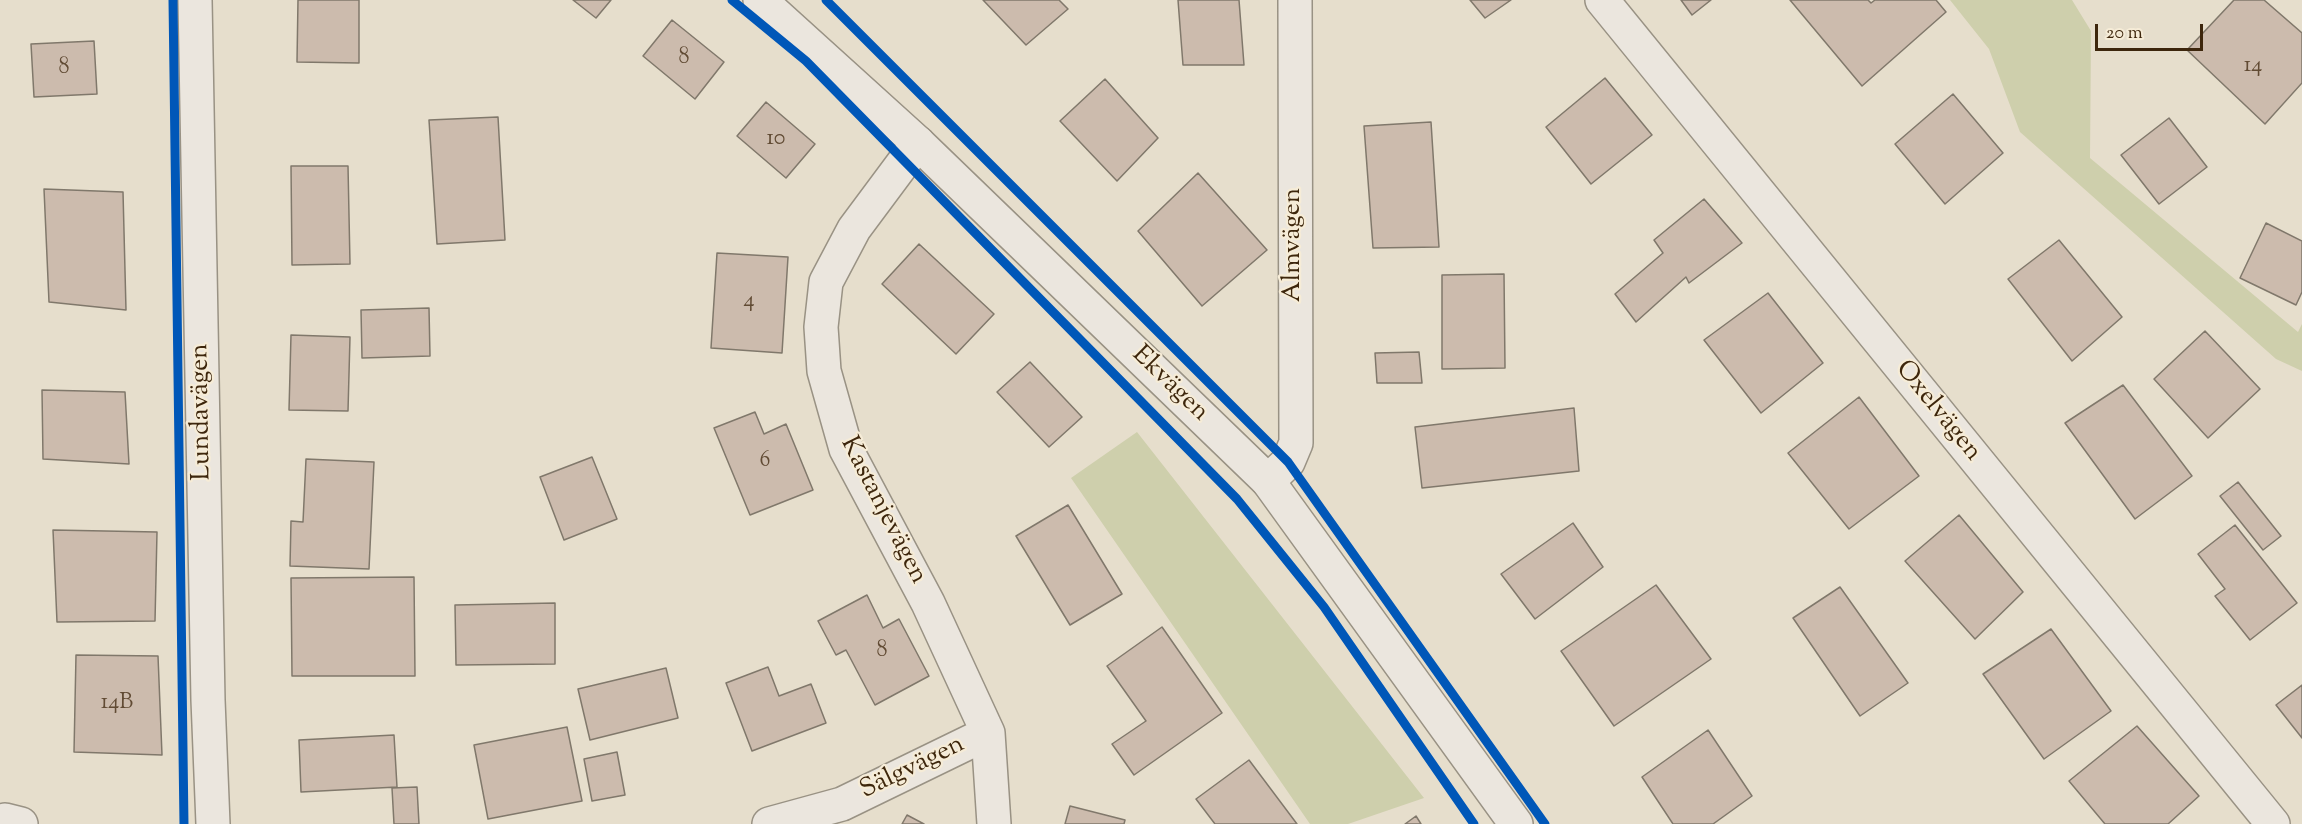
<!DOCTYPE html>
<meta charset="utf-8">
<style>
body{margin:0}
#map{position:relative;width:2302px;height:824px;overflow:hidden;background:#e6decc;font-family:"Sorts Mill Goudy",serif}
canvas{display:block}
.scale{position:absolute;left:2095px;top:24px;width:108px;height:27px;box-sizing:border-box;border:3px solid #3d260c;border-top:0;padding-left:8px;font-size:18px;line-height:21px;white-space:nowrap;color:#3d260c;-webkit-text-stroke:4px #f6ecd7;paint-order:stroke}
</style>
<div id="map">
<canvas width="2302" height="824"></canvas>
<div class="scale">20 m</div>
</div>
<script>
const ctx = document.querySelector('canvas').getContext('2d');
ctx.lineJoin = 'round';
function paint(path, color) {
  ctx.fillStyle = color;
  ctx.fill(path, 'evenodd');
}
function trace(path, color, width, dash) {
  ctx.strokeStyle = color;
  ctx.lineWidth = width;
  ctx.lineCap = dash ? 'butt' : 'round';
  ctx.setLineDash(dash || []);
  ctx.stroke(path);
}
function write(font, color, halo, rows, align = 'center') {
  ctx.font = font + ' "Sorts Mill Goudy",serif';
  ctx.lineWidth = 4.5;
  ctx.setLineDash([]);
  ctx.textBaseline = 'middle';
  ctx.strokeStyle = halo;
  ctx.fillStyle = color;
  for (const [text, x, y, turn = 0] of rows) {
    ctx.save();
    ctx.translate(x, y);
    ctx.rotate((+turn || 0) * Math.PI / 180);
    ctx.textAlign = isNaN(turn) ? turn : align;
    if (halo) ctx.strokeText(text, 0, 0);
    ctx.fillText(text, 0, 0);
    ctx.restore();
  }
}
const green = new Path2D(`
 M1950,0H2072L2091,31L2090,158L2298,332L2302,324V371L2276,359L2020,132L1989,49Z
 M1137,432L1424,798L1348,824H1310L1071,478Z`);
const building = new Path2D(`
 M298,0H359V63L297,62Z
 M573,0H611L596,18Z
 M983,0H1059L1068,9L1026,45Z
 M1178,0H1239L1244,65H1183Z
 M1470,0H1511L1485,18Z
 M1681,0H1711L1692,15Z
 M1790,0H1868L1871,3L1875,0H1936L1946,12L1862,86Z
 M2234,0H2264L2302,33V83L2265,124L2187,50Z
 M672,20L724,62L695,99L643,56Z
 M94,41L97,94L34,97L31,44Z
 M1605,78L1652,135L1591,184L1546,127Z
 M1105,79L1158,138L1117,181L1060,121Z
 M1953,94L2003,153L1945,204L1895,144Z
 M766,102L815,144L786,178L737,136Z
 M498,117L505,240L437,244L429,120Z
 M2169,118L2207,167L2159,204L2121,155Z
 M1431,122L1439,247L1373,248L1364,126Z
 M291,166H348L350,264L292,265Z
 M1198,173L1267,250L1202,306L1138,231Z
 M44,189L123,192L126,310L49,302Z
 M1704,199L1742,243L1689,283L1686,277L1636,322L1615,294L1663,253L1654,240Z
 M2266,223L2302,241V292L2296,305L2240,278Z
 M2059,240L2122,317L2072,361L2008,279Z
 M919,244L994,314L956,354L882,284Z
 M717,253L788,257L782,353L711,348Z
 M1504,274L1505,368L1442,369V275Z
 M1768,293L1823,363L1761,413L1704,340Z
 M429,308L430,356L362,358L361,310Z
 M2205,331L2260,389L2208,438L2154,379Z
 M291,335L350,337L348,411L289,410Z
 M1419,352L1422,383H1377L1375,353Z
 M1030,362L1082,417L1049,447L997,392Z
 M2123,385L2192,476L2135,519L2065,423Z
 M42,390L125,392L129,464L43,459Z
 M1859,397L1919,476L1849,529L1788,453Z
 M1574,408L1579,471L1422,488L1415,427Z
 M755,412L764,434L786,424L813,490L750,515L714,428Z
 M592,457L617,519L564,540L540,477Z
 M306,459L374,462L369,569L290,566L291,521L303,522Z
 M2238,482L2281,536L2263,550L2220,496Z
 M1068,505L1122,594L1070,625L1016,536Z
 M1959,515L2023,592L1975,639L1905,561Z
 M1573,523L1603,567L1535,619L1501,574Z
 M2235,525L2297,603L2250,640L2215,596L2225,589L2198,554Z
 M53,530L157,532L155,621L57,622Z
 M414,577L415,676H292L291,578Z
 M1656,585L1711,659L1614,726L1561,651Z
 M1840,587L1908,683L1860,716L1793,618Z
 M867,595L883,628L899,619L929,676L875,705L846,650L836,655L818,621Z
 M555,603V664L456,665L455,605Z
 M1162,627L1222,713L1134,775L1112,744L1146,721L1107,666Z
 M2051,629L2111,711L2044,759L1983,674Z
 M76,655L158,656L162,755L74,752Z
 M768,667L779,696L811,684L826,723L752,751L726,683Z
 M666,668L678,718L590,740L578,689Z
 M2302,685V738L2276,705Z
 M2137,726L2199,796L2168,824H2105L2069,781Z
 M567,727L582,801L488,819L474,745Z
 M1708,730L1752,796L1713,824H1673L1642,777Z
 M394,735L397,787L301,792L299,740Z
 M617,752L625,795L592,801L584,759Z
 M1249,760L1297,824H1215L1196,799Z
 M417,787L419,824H394L392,788Z
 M1070,806L1125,820L1124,824H1065Z
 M907,815L924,824H902Z
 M1416,816L1421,824H1405Z`);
const minor = new Path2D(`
 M195,0L208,700L213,824
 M1602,0L2273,824
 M918,143L854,229L826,282L821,327L824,371L846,449L928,603L988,733L994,824
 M1268,481L1288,462L1296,443L1295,0
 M0,822L5,820L21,824
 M769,824L842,804L988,733`);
const tertiary = new Path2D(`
 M760,0L918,143L1268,481L1516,824`);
const cycleway = new Path2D(`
 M173,0L184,824
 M732,0L806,61L1237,499L1324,607L1474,824
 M826,0L1288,462L1545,824`);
const numberNames = [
 ["8",684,59],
 ["14",2253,67],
 ["8",64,69],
 ["10",776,140],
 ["4",749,302],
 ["6",765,462],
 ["8",882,652],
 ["14B",117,704]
];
const streetNames = [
 ["Almvägen",1295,245,-90],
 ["Ekvägen",1169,385,44],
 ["Lundavägen",203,412,-91],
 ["Oxelvägen",1937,412,51],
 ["Kastanjevägen",882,511,63],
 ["Sälgvägen",913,769,-26]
];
paint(green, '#cecfac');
paint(building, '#ccbbad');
trace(building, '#80786b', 1.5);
trace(minor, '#999284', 36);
trace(tertiary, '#999284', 36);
trace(minor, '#ebe6de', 33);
trace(tertiary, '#ebe6de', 33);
trace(cycleway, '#0057b8', 9);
write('22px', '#614b34', null, numberNames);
write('26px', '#3d260c', '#f6ecd7', streetNames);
</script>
